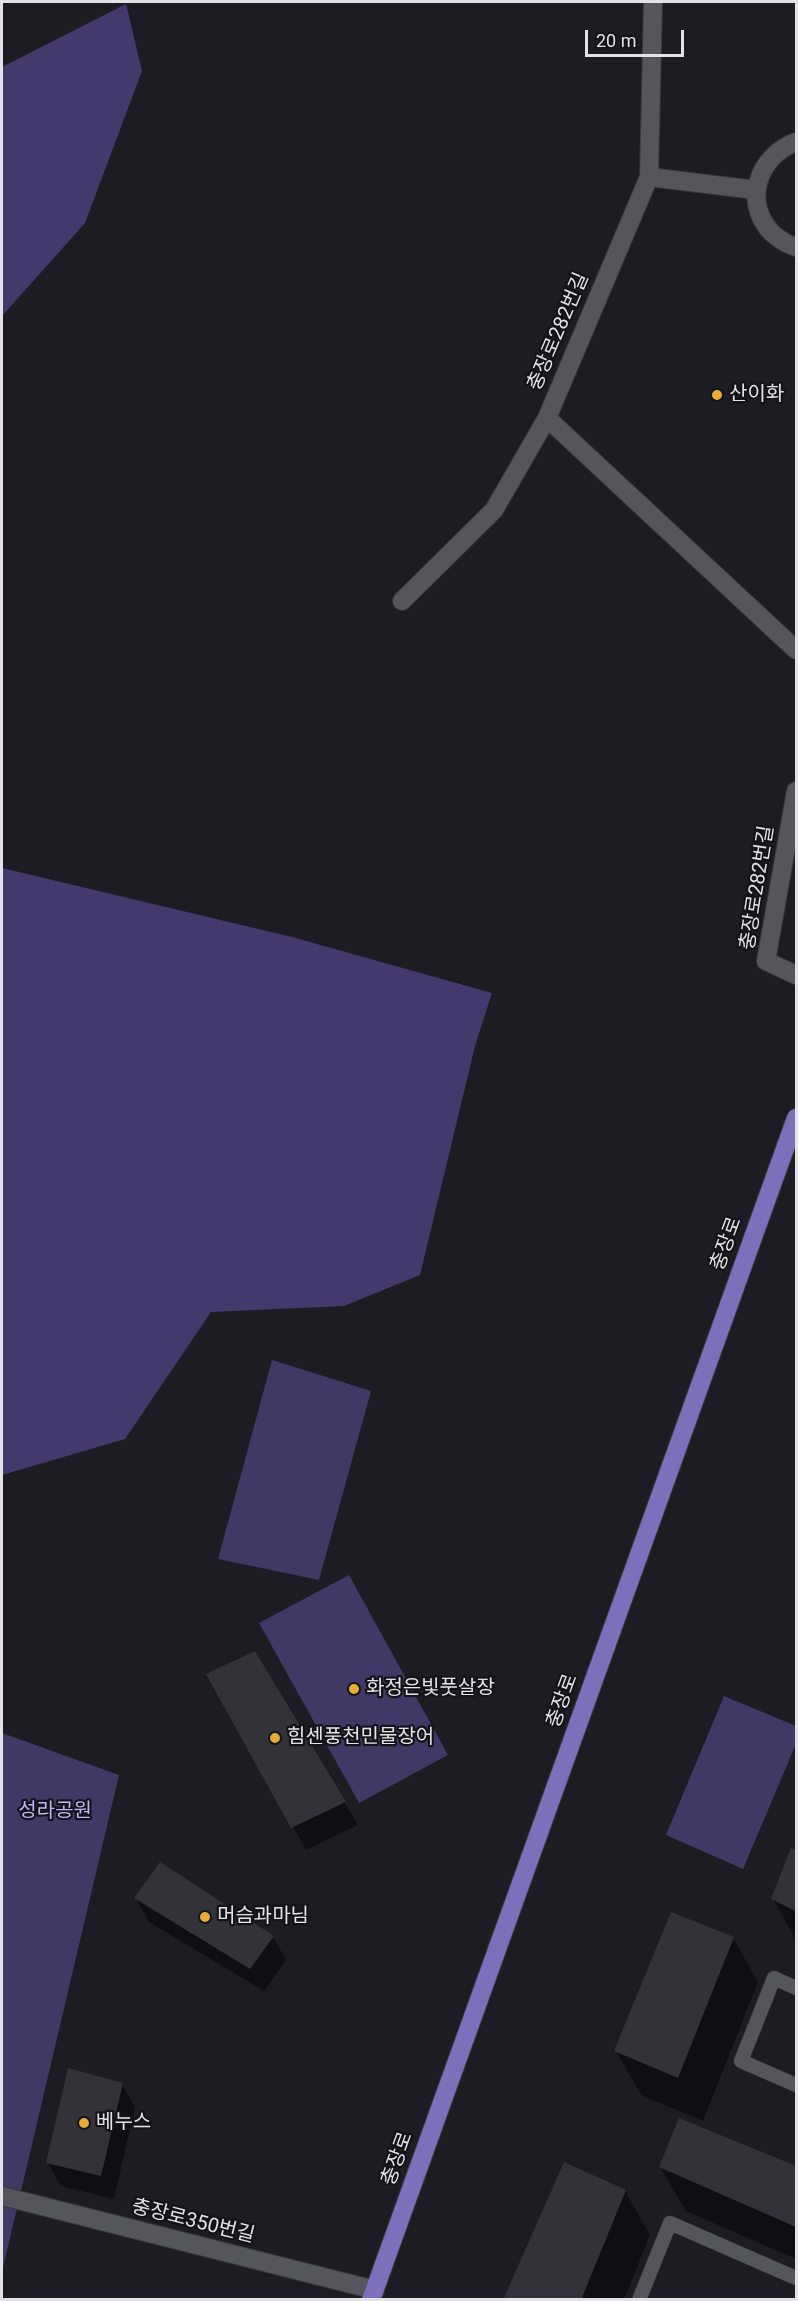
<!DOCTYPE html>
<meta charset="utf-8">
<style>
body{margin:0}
#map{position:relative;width:798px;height:2301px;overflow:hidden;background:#1d1c23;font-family:Roboto,sans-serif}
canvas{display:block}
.frame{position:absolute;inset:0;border:3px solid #e3e3e7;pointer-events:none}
.scale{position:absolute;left:585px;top:30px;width:99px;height:27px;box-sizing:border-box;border:3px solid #e3e3e7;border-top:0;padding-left:8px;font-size:18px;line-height:21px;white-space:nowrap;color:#e3e3e7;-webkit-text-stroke:4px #141319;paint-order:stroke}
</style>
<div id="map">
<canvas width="798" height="2301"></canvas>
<div class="frame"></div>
<div class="scale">20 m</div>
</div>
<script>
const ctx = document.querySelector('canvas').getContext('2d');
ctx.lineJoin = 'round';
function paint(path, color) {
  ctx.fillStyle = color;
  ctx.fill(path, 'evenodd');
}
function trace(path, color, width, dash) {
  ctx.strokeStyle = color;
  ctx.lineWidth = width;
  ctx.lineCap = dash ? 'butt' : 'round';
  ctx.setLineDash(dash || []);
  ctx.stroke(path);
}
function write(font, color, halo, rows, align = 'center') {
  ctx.font = font + ' Roboto,"Noto Sans KR",sans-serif';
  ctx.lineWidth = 4.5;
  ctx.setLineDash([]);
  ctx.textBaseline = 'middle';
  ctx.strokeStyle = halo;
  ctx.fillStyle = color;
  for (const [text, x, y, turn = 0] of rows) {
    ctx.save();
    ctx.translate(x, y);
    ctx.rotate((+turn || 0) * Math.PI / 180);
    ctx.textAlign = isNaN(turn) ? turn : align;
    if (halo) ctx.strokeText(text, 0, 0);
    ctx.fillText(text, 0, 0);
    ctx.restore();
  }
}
const green = new Path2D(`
 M272,1360L371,1391L319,1580L218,1559Z
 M349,1575L448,1755L359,1803L259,1623Z
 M724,1696L796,1726V1744L743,1869L666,1835Z
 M2,1733L119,1775L2,2272Z`);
const forest = new Path2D(`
 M126,4L142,71L85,223L2,316V67Z
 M2,868L292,937L492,993L475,1046L420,1275L344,1306L211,1312L125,1439L2,1475Z`);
const shadow = new Path2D(`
 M255,1652L358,1825L306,1850L208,1675Z
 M792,1850L796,1852V1940L773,1899Z
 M136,1899L273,1937L286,1960L264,1991L149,1922Z
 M733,1938L758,1982L703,2121L641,2095L616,2051Z
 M122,2084L135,2107L114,2199L61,2186L47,2162Z
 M680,2119L796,2168V2259L686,2211L660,2167Z
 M625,2191L650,2235L624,2300H504Z`);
const building = new Path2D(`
 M255,1651L346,1802L291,1828L206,1674Z
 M791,1848L796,1851V1911L771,1899Z
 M160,1862L274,1936L250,1969L134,1898Z
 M671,1912L734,1937L678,2078L614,2051Z
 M68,2068L123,2083L101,2176L46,2163Z
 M679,2118L796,2166V2227L659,2167Z
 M564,2162L626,2190L581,2300H503Z`);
const service = new Path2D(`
 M796,1988L774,1978L741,2061L796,2085
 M639,2300L670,2223L796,2278`);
const minor = new Path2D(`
 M653,2L649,177L547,418L796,650
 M796,142C758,156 742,202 772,233C779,239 788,245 796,247
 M649,177L756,190
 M402,601L494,510L547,418
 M796,791L766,961L796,975
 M2,2196L375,2290`);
const primary = new Path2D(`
 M371,2300L796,1118`);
const markers = [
 [717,395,6,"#e6ac36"],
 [354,1689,6,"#e6ac36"],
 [275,1738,6,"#e6ac36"],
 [205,1917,6,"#e6ac36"],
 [84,2123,6,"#e6ac36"]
];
const streetNames = [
 ["충장로282번길",559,332,-67],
 ["충장로282번길",758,888,-81],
 ["충장로",727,1244,-70],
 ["충장로",563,1701,-70],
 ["충장로",398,2159,-70],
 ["충장로350번길",193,2222,14]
];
const poiNames = [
 ["산이화",729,395],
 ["화정은빛풋살장",366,1689],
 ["힘센풍천민물장어",287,1738],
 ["머슴과마님",217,1917],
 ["베누스",96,2123]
];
const parkNames = [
 ["성라공원",55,1812]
];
paint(green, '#403865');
paint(forest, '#44396c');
paint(shadow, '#0007');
paint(building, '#333239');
trace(service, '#37373c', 15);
trace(minor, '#37373c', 20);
trace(primary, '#37373c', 20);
trace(service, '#55555c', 14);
trace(minor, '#55555c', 18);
trace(primary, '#7e6fba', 18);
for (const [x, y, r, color] of markers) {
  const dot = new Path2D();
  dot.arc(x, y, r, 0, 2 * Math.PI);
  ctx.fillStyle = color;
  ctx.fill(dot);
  trace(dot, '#141319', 2);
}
write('20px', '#e3e3e7', '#141319', streetNames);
write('20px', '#e3e3e7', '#141319', poiNames, 'left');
write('20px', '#beb5f6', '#141319', parkNames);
</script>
